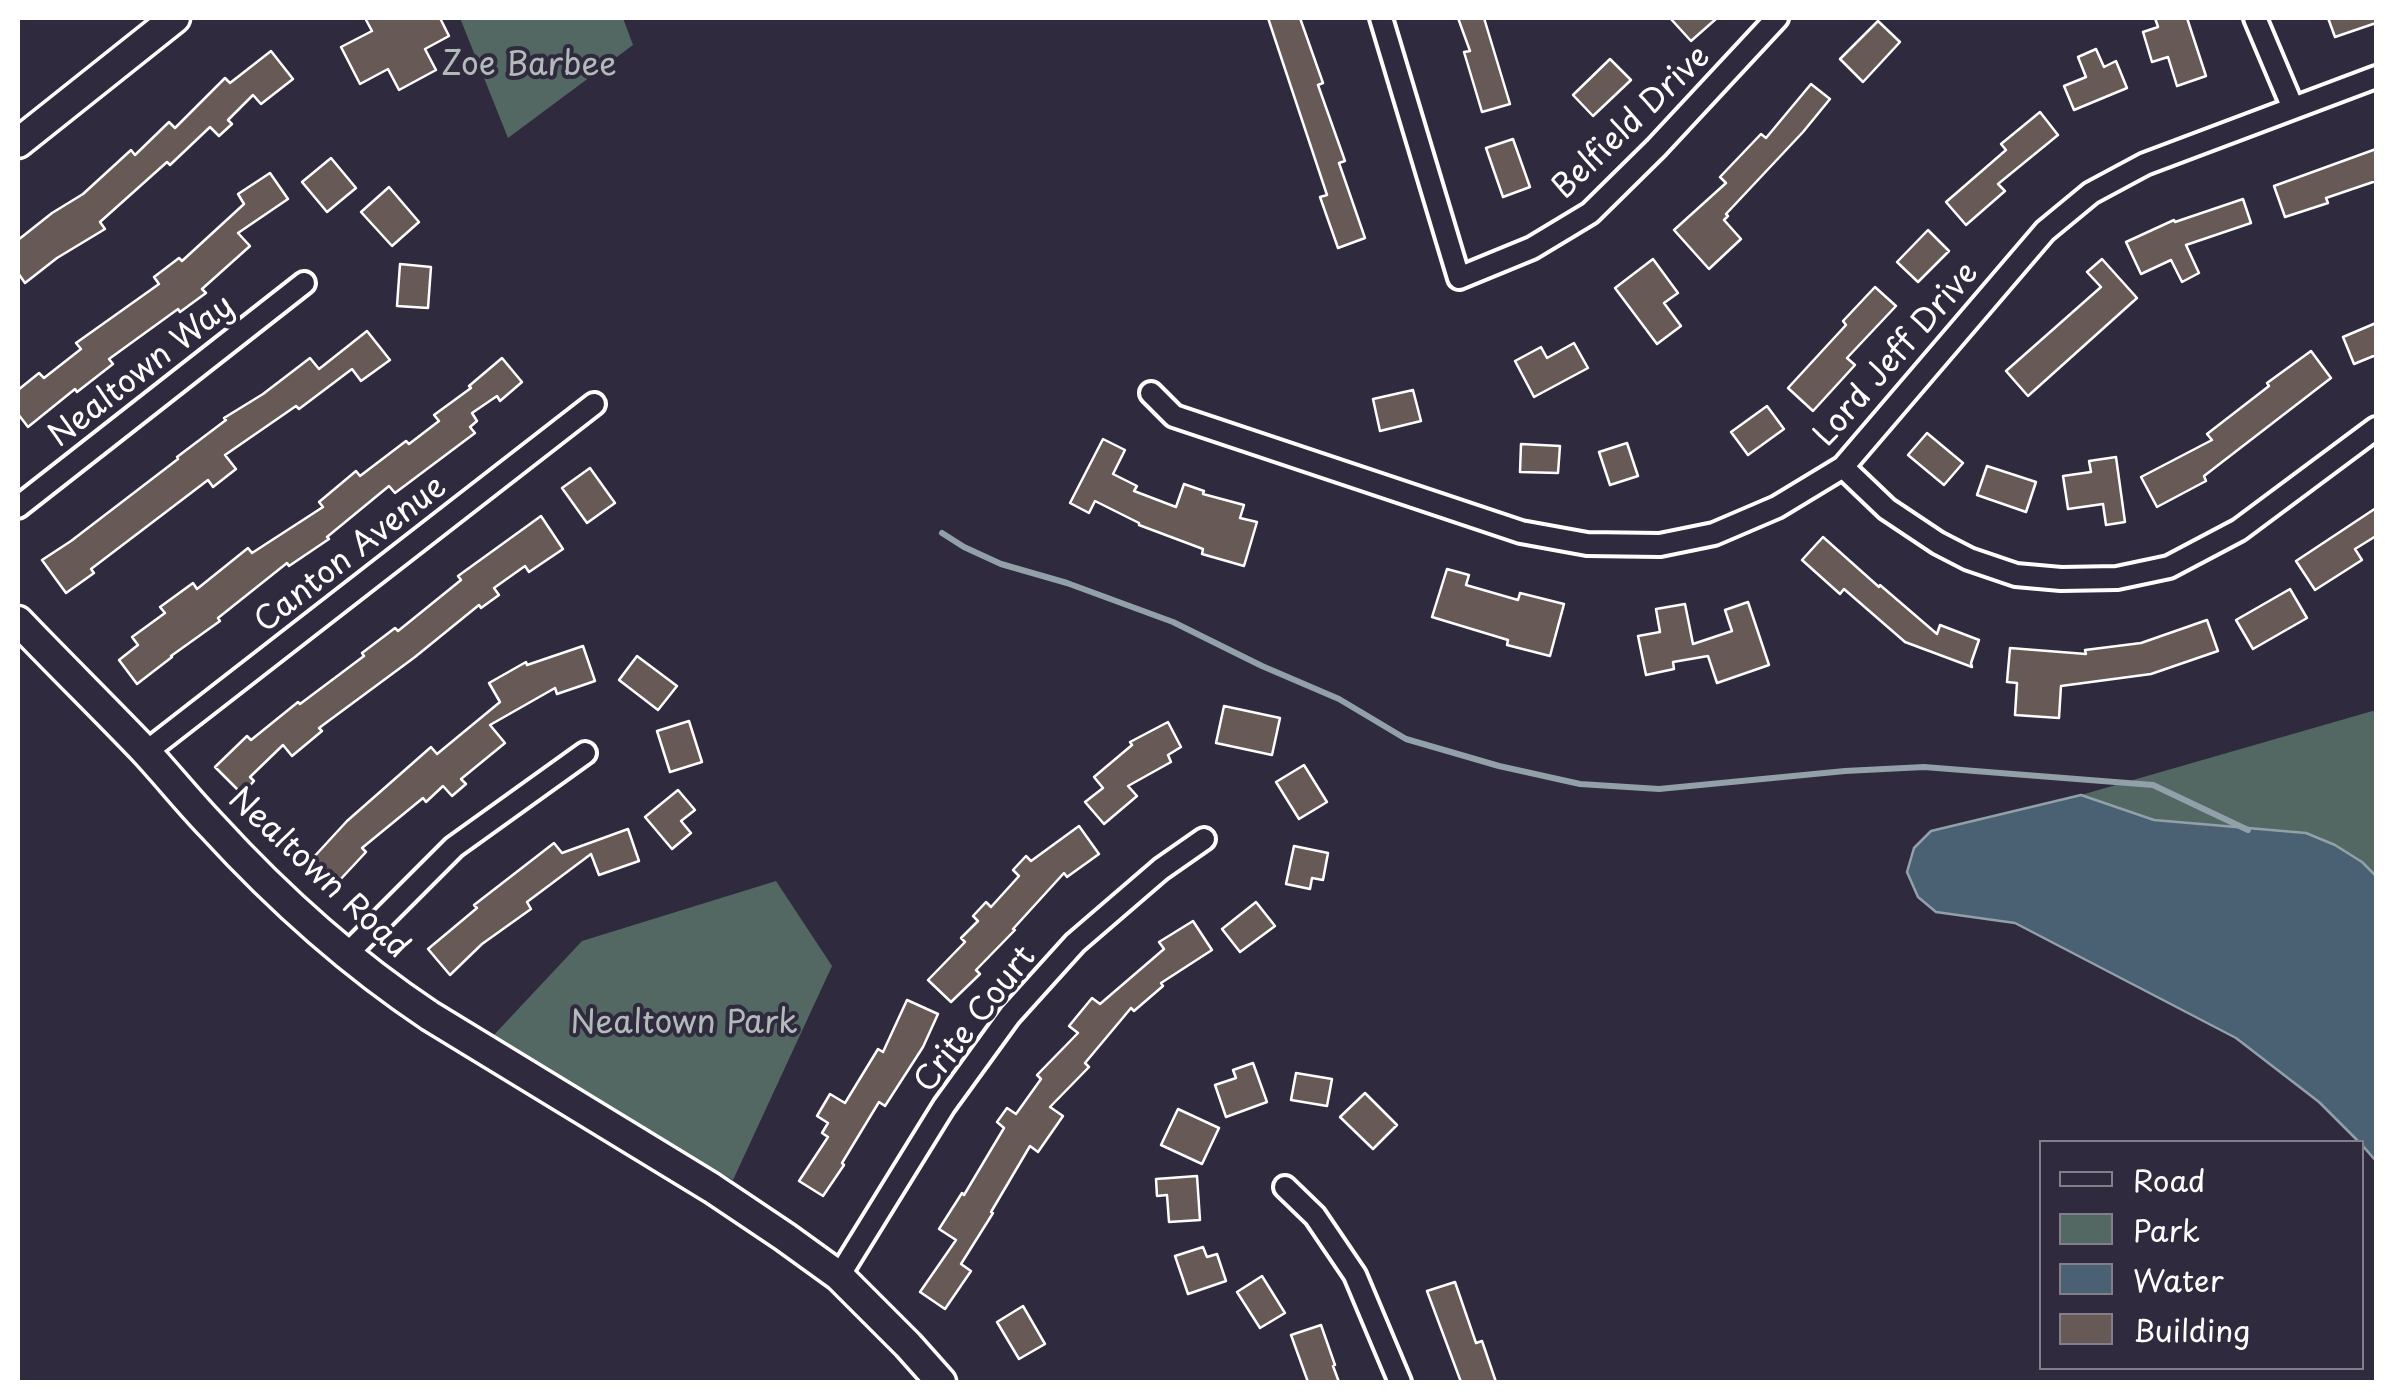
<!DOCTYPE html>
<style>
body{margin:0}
#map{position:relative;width:2394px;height:1400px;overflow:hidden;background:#2f2a3d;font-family:"Playpen Sans",sans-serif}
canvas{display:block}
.frame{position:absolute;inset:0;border:20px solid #fff;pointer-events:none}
.legend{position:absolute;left:2039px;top:1140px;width:325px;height:230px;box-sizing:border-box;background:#2f2a3d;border:2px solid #827f8b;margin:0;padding:12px 18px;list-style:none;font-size:30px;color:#fff}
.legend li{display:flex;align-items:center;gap:20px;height:50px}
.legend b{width:50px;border:2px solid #827f8b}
</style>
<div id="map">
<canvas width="2394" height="1400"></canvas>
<div class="frame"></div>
<ul class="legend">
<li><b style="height:12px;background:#2f2a3d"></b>Road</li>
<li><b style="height:28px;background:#536863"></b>Park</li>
<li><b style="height:28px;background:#496172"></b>Water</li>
<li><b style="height:28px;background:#675a56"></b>Building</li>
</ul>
</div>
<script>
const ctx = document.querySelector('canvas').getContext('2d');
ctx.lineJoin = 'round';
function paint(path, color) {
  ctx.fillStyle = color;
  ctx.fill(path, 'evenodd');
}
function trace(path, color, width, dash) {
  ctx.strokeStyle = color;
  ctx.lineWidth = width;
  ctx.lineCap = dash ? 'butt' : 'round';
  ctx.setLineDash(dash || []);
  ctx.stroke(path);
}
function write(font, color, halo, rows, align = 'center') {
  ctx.font = font + ' "Playpen Sans",sans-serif';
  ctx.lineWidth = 8;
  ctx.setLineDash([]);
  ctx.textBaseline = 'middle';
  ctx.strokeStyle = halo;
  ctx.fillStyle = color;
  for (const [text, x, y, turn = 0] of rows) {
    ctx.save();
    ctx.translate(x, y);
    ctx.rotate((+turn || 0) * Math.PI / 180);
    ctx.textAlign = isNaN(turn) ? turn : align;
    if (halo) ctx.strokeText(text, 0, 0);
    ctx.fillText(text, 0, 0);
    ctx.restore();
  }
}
const green = new Path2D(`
 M460,18H623L633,45L508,138Z
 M2376,710V876L2362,862L2335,845L2306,833L2154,820L2081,795Z
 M776,881L832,966L733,1180L492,1037L582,941Z`);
const water = new Path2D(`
 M2081,795L2154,820L2306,833L2335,845L2362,862L2376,876V1161L2362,1145V1142H2359L2319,1102L2236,1038L2015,923L1936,912L1918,897L1907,872L1914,848L1931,831Z`);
const stream = new Path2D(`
 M942,533L964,547L1001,564L1067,583L1173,622L1262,666L1339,699L1406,739L1499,766L1580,784L1659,789L1845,771L1924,767L2153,785L2248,830`);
const building = new Path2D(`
 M365,18H440L449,36L425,49L436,70L399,90L388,69L360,84L341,47L372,31Z
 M1268,18H1300L1323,83L1318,85L1345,161L1339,163L1365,238L1338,248L1320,197L1327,195Z
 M1458,18H1484L1510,104L1482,112L1464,52L1470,51Z
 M1670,18H1717L1691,41Z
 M2155,18H2187L2206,76L2177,86L2168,57L2152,62L2143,32L2158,27Z
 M2328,18H2376V23L2335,37Z
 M1878,21L1900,42L1863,82L1840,59Z
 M2096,49L2104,67L2116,61L2127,88L2074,110L2064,86L2086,77L2078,57Z
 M271,51L293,79L261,104L253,95L228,120L232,124L219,136L210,127L170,165L167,162L100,222L105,229L57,258L25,283L18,273V240L52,213L83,194L131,150L135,155L169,122L175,128L225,78L230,83Z
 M1610,59L1631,80L1593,116L1573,95Z
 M1811,84L1830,99L1803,132L1726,214L1728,216L1724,220L1741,239L1709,269L1674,230L1726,183L1720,177L1761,134L1766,138Z
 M2040,112L2058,135L1998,184L2005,191L1966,225L1946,202L2006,150L2001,144Z
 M1513,139L1530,187L1503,197L1486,148Z
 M2376,149V181L2326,198L2328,203L2285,217L2274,186Z
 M331,158L356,188L327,212L302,182Z
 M270,173L288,199L238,233L250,246L202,289L206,293L180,312L178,309L109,359L113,364L77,392L75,389L28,427L18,414V390L39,373L44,378L81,349L76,343L159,284L154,277L179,258L182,261L244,204L238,194Z
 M389,187L419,222L392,246L361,212Z
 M2243,199L2251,223L2186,245L2199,273L2182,282L2171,260L2141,274L2126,242L2174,220L2175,222Z
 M1928,230L1949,251L1918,282L1897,262Z
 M1653,259L1678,293L1664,303L1681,326L1657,344L1615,288Z
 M2102,259L2137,298L2028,396L2006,371L2101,287L2087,272Z
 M400,264L431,267L428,308L397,306Z
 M1875,287L1896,306L1847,358L1855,365L1813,411L1788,388L1846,325L1843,321Z
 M2376,323V355L2354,364L2343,337Z
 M367,331L390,360L361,381L352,369L299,409L296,406L225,455L236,469L213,487L208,480L91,569L94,573L66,593L42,560L71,541L178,459L177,457L226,420L224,418L263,394L310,358L319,369Z
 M1574,343L1588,368L1534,397L1515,361L1541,347L1547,358Z
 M2311,351L2331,378L2204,476L2206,481L2157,507L2141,477L2212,440L2207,434L2269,386L2267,383Z
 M502,358L522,382L500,401L497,396L472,413L477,421L470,427L475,433L395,493L389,486L327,537L329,539L289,566L287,563L218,618L220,621L171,656L172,657L137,684L119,660L138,645L132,637L165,613L160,607L193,583L197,589L248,548L252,553L323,507L319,502L356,471L360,476L406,441L409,444L439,421L434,415L471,388L469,386Z
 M1413,390L1421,421L1380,431L1373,399Z
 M1767,406L1784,429L1748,455L1731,432Z
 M1927,433L1963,463L1944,485L1908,455Z
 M1103,439L1125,450L1113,474L1137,486L1134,491L1176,507L1184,484L1204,491L1203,494L1244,505L1240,518L1257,522L1244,566L1202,554L1203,549L1139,525V523L1095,501L1089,513L1070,503Z
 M1627,443L1638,476L1610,485L1599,452Z
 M1521,444L1560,446L1558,473L1520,472Z
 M2116,457L2125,522L2106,525L2103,504L2068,509L2063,476L2091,472L2089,461Z
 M1987,466L2036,482L2026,512L1977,495Z
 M590,468L615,503L587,523L562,488Z
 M2376,508V536L2355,549L2362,560L2315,590L2296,561Z
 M541,516L563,549L529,572L525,566L494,588L499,595L481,608L479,605L415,657L319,728L322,731L292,756L283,745L250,777L254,781L242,794L215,767L247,736L251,740L298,702L300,704L364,656L362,653L395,628L398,631L461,580L458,576Z
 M1823,537L1879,587L1880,585L1937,634L1940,625L1979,640L1971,663L1972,667L1905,642L1844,589L1840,594L1802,560Z
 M1447,569L1469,575L1466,585L1518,600L1520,593L1564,604L1550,656L1507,645L1508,640L1432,617Z
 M2290,589L2307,618L2253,649L2236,620Z
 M1748,602L1769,665L1717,683L1708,656L1673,662L1674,669L1646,675L1638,636L1660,632L1656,609L1685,604L1693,644L1732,631L1725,610Z
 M2207,620L2218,651L2151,674L2061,686L2059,718L2015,715L2017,683L2007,682L2010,648L2086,654L2085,650L2141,643Z
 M583,646L595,681L557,694L555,688L490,725L505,743L461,779L466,784L452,796L443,786L426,802L423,798L362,848L366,852L338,882L312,859L347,821L431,747L437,754L500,702L489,683L526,662L527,665Z
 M637,656L677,686L658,710L619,680Z
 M1224,706L1280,718L1272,755L1216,743Z
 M689,721L702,762L670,772L657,731Z
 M1168,722L1181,747L1168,755L1171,762L1128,786L1137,796L1104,824L1085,802L1103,788L1094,777L1132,745L1130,742Z
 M1304,765L1327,802L1299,819L1276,782Z
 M678,790L695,810L681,821L691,833L672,849L645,817Z
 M1079,826L1099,854L1067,877L1064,873L1013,929L1015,930L976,970L980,974L951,1002L928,980L965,942L961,938L978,921L973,916L986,902L991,907L1019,876L1013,870L1026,856L1031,861Z
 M628,829L639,861L599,875L591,854L527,902L531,909L482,944L450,975L428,949L477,908L474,905L554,843L562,853Z
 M1294,846L1328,853L1323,880L1312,878L1310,889L1286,884Z
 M1256,902L1275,926L1240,952L1222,929Z
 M1193,921L1212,950L1161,983L1163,986L1134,1011L1131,1008L1085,1063L1089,1067L1050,1107L1063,1116L1038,1152L1030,1146L991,1212L993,1213L961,1264L971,1271L945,1309L920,1292L956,1240L939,1229L962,1193L964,1195L1004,1128L997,1122L1007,1108L1016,1114L1041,1079L1037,1075L1078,1033L1069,1026L1092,998L1100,1004L1164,949L1159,942Z
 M907,1000L938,1014L923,1047L885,1106L879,1102L842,1163L844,1165L823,1196L799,1181L828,1137L822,1133L828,1123L817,1116L830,1094L845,1103L878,1049L883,1052Z
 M1253,1063L1267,1102L1226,1117L1215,1085L1236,1078L1233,1070Z
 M1296,1073L1332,1079L1327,1106L1291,1100Z
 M1365,1093L1397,1125L1373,1149L1340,1117Z
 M1178,1109L1219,1128L1202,1164L1161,1145Z
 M1197,1176L1200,1220L1169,1222L1167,1195L1157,1196L1156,1179Z
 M1203,1247L1207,1257L1217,1254L1226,1281L1188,1294L1175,1256Z
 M1262,1276L1285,1313L1260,1328L1237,1292Z
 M1455,1282L1476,1343L1482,1341L1496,1382H1461L1427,1291Z
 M1023,1306L1045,1344L1019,1359L997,1322Z
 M1321,1325L1335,1365L1333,1366L1339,1382H1308L1291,1335Z`);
const street = new Path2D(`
 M1381,18L1459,278L1532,248L1590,213L1656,148L1777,18
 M2255,18L2293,108
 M1151,393L1174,416L1521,532L1587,544L1660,545L1714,534L1777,507L1843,467L2045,231L2091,193L2145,164L2376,77
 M1843,467L1887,509L1938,543L1969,559L2016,575L2061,579L2117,578L2169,567L2239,530L2376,428
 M18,507L304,283
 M146,752L594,404
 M346,955L454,847L585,753
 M1285,1187L1315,1216L1355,1275L1400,1382
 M839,1276L944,1106L1010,1015L1075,943L1161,869L1204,839`);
const secondary = new Path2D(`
 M18,143L175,18
 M18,621C60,665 104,708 146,752C168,776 189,802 212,826C277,897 349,962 430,1016L712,1188L785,1237L839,1276L908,1345L941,1382`);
const parkNames = [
 ["Zoe Barbee",529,66],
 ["Nealtown Park",684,1024]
];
const streetNames = [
 ["Belfield Drive",1632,123,-44],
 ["Lord Jeff Drive",1897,355,-49],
 ["Nealtown Way",142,372,-38],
 ["Canton Avenue",351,555,-38],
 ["Nealtown Road",318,874,43],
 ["Crite Court",976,1020,-52]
];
paint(green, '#536863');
paint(water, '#496172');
trace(water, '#92a0aa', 2.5);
trace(stream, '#92a0aa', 6);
paint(building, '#675a56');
trace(building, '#fff', 2.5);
trace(street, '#fff', 28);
trace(secondary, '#fff', 35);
trace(street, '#2f2a3d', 20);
trace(secondary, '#2f2a3d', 28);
write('32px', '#b2bbb9', '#2f2a3d', parkNames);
write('32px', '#fff', '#2f2a3d', streetNames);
</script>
